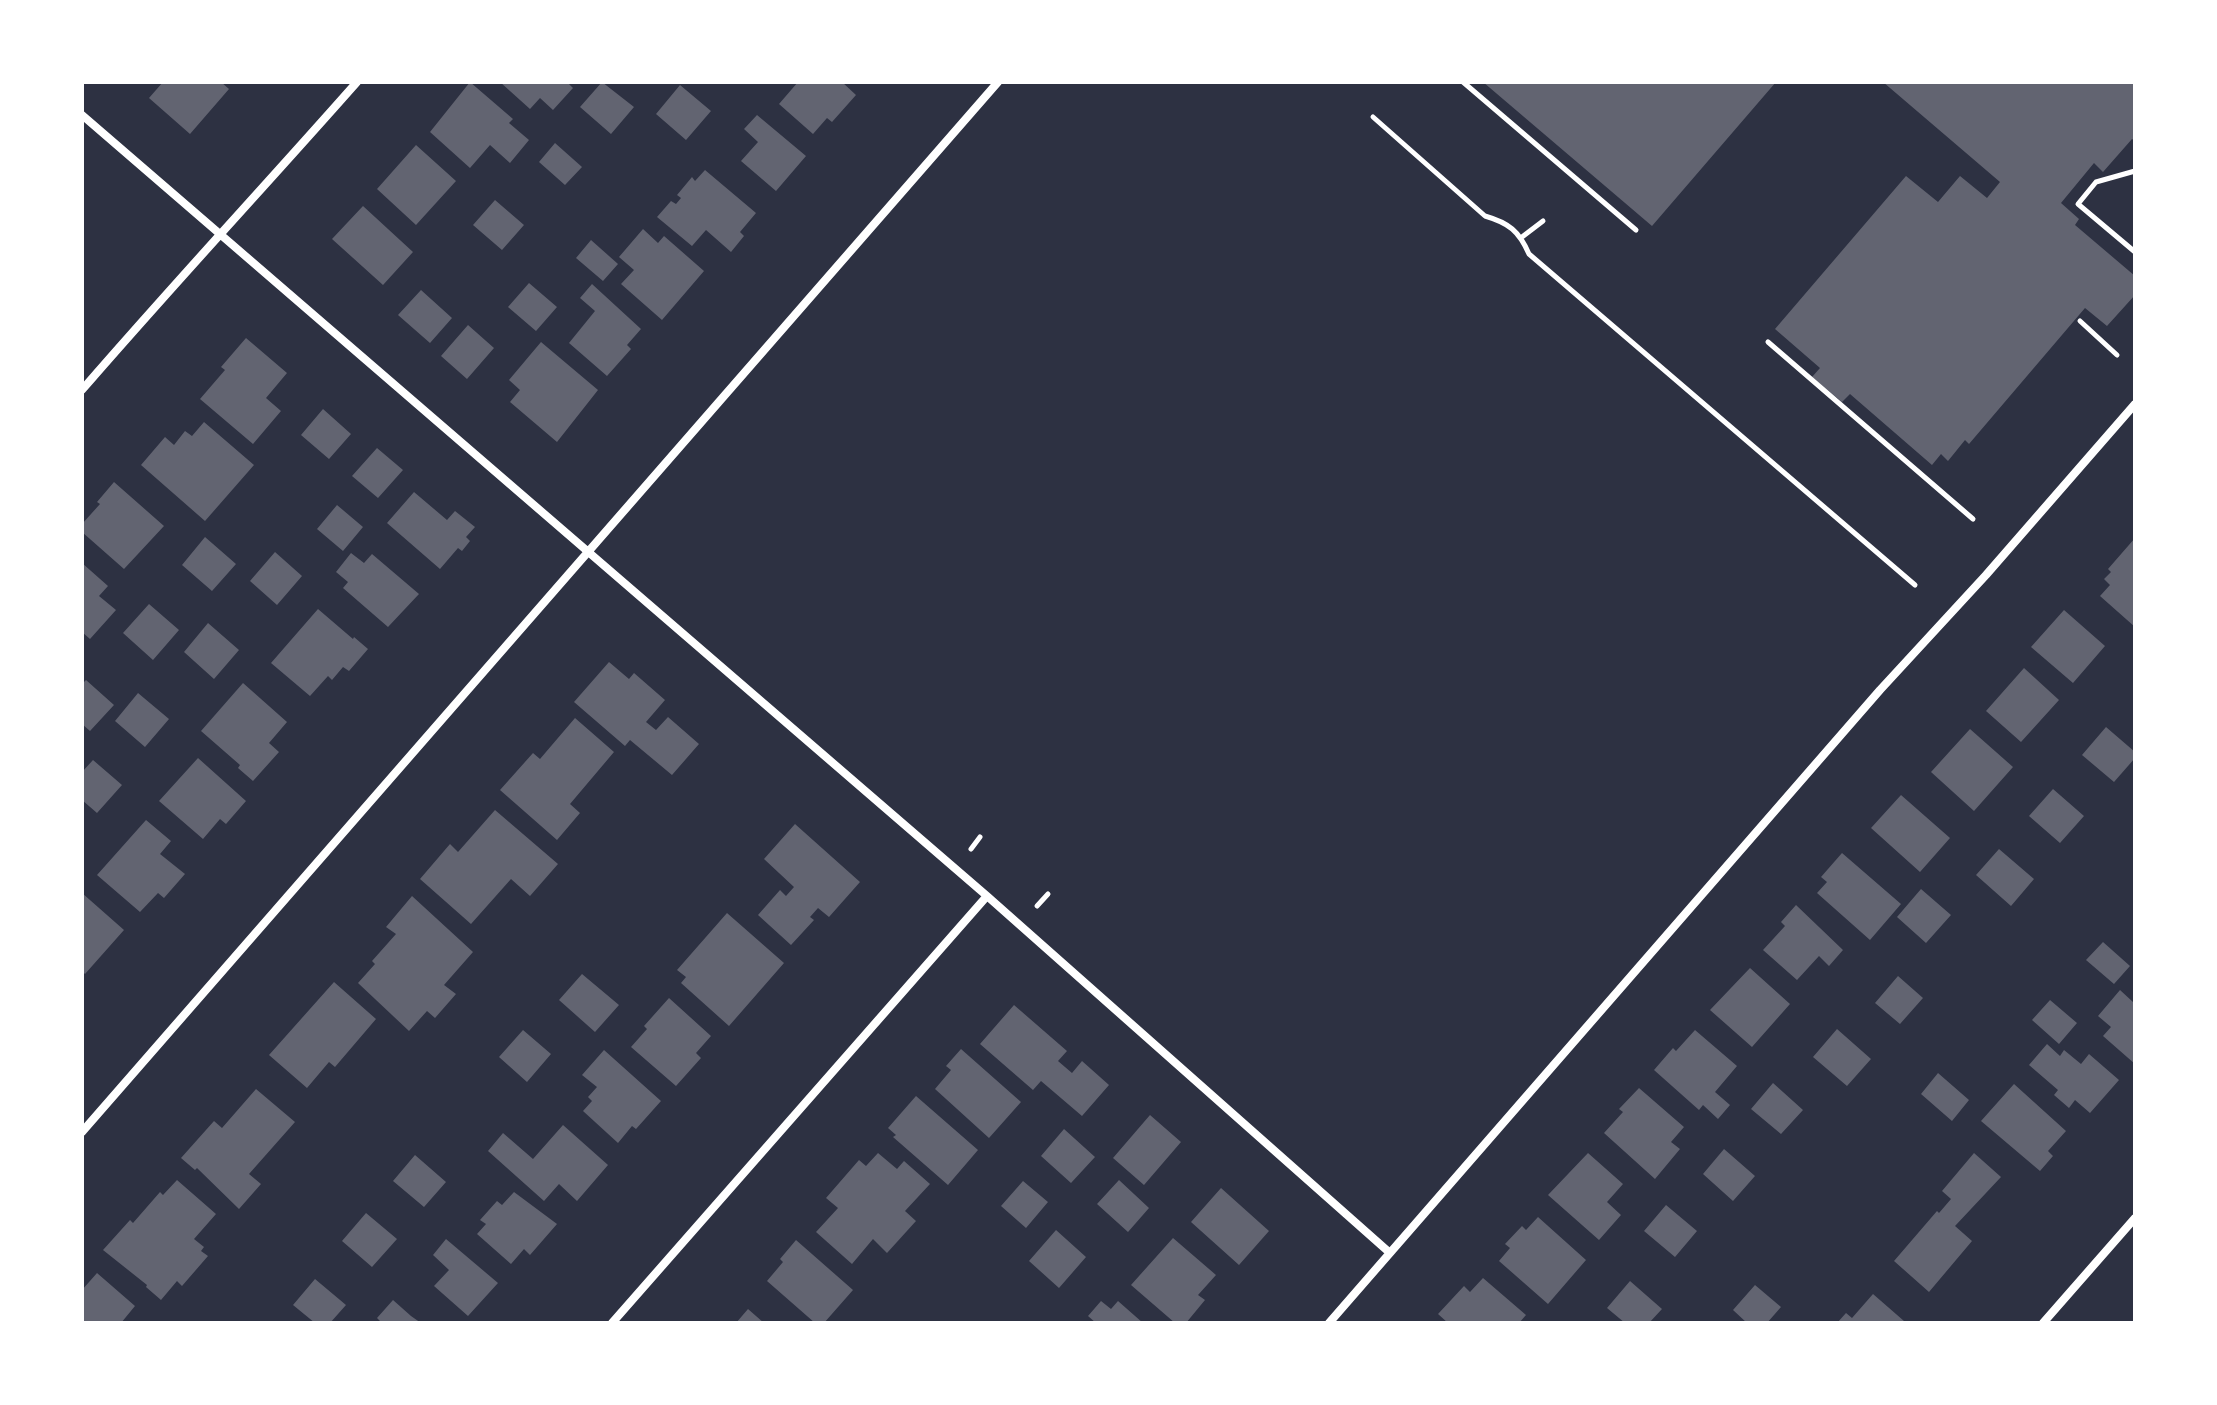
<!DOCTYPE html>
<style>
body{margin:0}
#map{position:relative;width:2217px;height:1405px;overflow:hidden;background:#2d3142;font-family:Cabin,sans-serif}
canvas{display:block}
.frame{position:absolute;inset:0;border:84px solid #fff;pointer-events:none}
</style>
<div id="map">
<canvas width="2217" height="1405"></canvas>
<div class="frame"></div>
</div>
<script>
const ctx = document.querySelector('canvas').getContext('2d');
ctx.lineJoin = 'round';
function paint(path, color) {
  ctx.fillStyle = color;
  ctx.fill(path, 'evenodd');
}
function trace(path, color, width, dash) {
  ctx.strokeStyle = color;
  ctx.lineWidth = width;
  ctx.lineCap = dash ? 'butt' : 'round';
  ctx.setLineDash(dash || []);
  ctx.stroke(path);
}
const building = new Path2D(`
 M163,82H221L229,89L190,134L149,98Z
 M470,82L513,119L509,123L529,140L510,163L490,145L470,168L430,132Z
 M500,82H567L573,88L553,110L540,98L530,109Z
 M602,82L634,107L611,134L580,107Z
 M798,82H842L856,95L832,122L827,118L813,134L779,104Z
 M1483,82H1776L1652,226Z
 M1883,82H2135V141L2132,139L2103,172L2094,163L2061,203L2079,219L2075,225L2135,276V295L2107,326L2085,308L1969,444L1965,440L1948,461L1941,454L1932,465L1850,394L1842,402L1812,377L1820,368L1775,329L1906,176L1938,202L1960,176L1987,198L2000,182Z
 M680,85L711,111L686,140L656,114Z
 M757,115L806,156L776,191L741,161L758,142L744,129Z
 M555,143L582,167L565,185L539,162Z
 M416,145L456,181L416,225L377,189Z
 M705,170L756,213L740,232L744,236L731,252L706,230L692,246L657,217L671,201L676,204L681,198L677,195L692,177L695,181Z
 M495,200L524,225L502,250L473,225Z
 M363,206L413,252L383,285L332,239Z
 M643,229L658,243L664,236L704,271L662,320L621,284L634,270L619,257Z
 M591,240L618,264L603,281L576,258Z
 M529,283L557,307L536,331L508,307Z
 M592,284L641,329L627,345L631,349L607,376L569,343L595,311L580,298Z
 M421,290L452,318L430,343L398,315Z
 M468,325L494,348L467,379L441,356Z
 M246,338L287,373L266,398L281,411L253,444L200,399L225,370L221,367Z
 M541,342L598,390L557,442L510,402L520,390L509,380Z
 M323,409L351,434L329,459L301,435Z
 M204,422L254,465L205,521L141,465L165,437L174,445L185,431L192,436Z
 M377,448L403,470L378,498L352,476Z
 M114,482L164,526L124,569L82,532V524L100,504L97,502Z
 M414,492L447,520L455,511L475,527L466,537L470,541L462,551L458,548L440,569L387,523Z
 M337,505L363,527L343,551L317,529Z
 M205,537L236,564L212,591L182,565Z
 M2135,538V627L2100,596L2110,585L2104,579L2111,572L2108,569Z
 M275,552L302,576L277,605L250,581Z
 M351,553L364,563L372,554L419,594L388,627L343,588L348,582L336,572Z
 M82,563L108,586L99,596L116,610L90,639L82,632Z
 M149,604L179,630L153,660L123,633Z
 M318,609L353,639L354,637L368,649L349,671L343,667L332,680L328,676L310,696L271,663Z
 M2064,610L2105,646L2073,683L2031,647Z
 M208,623L239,650L214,679L184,652Z
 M609,662L629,679L634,673L665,700L646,722L656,730L668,717L699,744L672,775L630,740L625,746L574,702Z
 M2024,668L2059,700L2021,742L1986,711Z
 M86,680L114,705L90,731L82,724V684Z
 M243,683L287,722L269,743L279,752L253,781L238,768L240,765L201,731Z
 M138,693L169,719L145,747L115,721Z
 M575,718L614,752L570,804L580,813L557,840L500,790L533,753L540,759Z
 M2106,727L2135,752V758L2114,782L2082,755Z
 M1970,729L2013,767L1974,811L1931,772Z
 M198,758L246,801L226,824L220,819L203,839L159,801Z
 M93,760L122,785L97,813L82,800V772Z
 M2053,789L2084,816L2060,843L2029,816Z
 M1901,795L1950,838L1920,872L1871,828Z
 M495,810L558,864L530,896L511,879L471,924L420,879L450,844L458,852Z
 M146,820L171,841L160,854L185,874L164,898L158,893L140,912L97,875Z
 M795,824L860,882L829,917L818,908L810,917L814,920L791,945L758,915L780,890L786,896L794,887L764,859Z
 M1999,849L2034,879L2011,906L1976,875Z
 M1842,853L1901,904L1870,940L1817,893L1827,882L1821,877Z
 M1921,889L1951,915L1926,943L1897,917Z
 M82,893L124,930L85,974L82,971Z
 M412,896L473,952L444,985L456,994L435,1018L427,1011L409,1031L358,983L375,964L372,961L396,934L386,927Z
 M1796,905L1843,950L1829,966L1819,956L1797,980L1763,950L1785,926L1781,922Z
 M727,913L784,963L729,1026L681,983L686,977L677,970Z
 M2103,942L2130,966L2114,984L2086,960Z
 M1750,968L1790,1004L1752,1047L1710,1010Z
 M582,974L619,1005L595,1032L559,1000Z
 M1898,976L1923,998L1900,1024L1875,1003Z
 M334,982L376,1019L335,1067L329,1062L307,1088L269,1055Z
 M2120,990L2133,1002L2135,1000V1064L2103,1036L2111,1027L2098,1016Z
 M669,998L711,1036L696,1053L701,1058L676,1086L631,1047L647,1029L644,1026Z
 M2050,1000L2077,1023L2059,1044L2032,1020Z
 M1014,1005L1067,1051L1058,1061L1072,1073L1082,1061L1109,1085L1082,1116L1041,1081L1033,1090L980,1044Z
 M1837,1029L1871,1059L1847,1086L1813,1057Z
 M523,1030L551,1054L527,1082L499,1057Z
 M1695,1030L1737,1066L1715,1092L1730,1105L1718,1119L1703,1105L1699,1110L1654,1070L1673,1048L1676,1051Z
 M2047,1044L2060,1056L2064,1050L2081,1064L2089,1054L2119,1080L2090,1113L2075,1100L2069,1108L2054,1095L2058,1090L2029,1065Z
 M961,1049L1021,1102L989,1138L935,1089L951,1070L946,1066Z
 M604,1050L661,1101L636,1129L632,1126L618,1143L583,1111L592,1101L588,1097L597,1087L582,1075Z
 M1938,1073L1969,1100L1952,1121L1921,1094Z
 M1773,1083L1803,1110L1781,1134L1751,1109Z
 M2014,1084L2066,1131L2048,1151L2053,1156L2040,1171L1981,1121Z
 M1639,1088L1684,1127L1671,1142L1680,1149L1655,1179L1604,1133L1623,1112L1619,1109Z
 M256,1089L295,1122L249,1174L261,1184L239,1209L197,1168L195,1170L181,1158L214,1121L222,1128Z
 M916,1096L978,1150L948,1185L893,1137L896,1135L888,1128Z
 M1150,1115L1181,1142L1144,1185L1113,1158Z
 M563,1125L608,1165L577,1201L559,1184L544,1201L488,1151L503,1133L533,1159Z
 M1064,1129L1095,1157L1071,1183L1041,1156Z
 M1724,1149L1755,1176L1733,1201L1703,1174Z
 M878,1153L897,1169L904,1161L930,1184L905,1211L916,1221L887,1253L873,1239L852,1264L816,1232L838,1208L826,1198L859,1160L866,1166Z
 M1588,1153L1623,1184L1607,1202L1621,1215L1599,1240L1548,1195Z
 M1974,1153L2001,1177L1955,1226L1972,1241L1929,1292L1894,1261L1937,1211L1939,1213L1951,1199L1942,1191Z
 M415,1155L446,1182L424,1207L393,1181Z
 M177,1180L216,1214L194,1239L204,1247L201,1251L208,1256L182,1286L177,1281L161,1300L146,1287L147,1285L103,1250L130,1220L133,1223L160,1192L163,1195Z
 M1119,1180L1149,1208L1128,1232L1097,1204Z
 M1023,1181L1048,1202L1026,1228L1001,1206Z
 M1221,1188L1269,1231L1239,1265L1191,1222Z
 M514,1192L557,1224L530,1255L524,1249L511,1264L477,1234L486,1224L480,1220L497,1201L502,1205Z
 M1666,1205L1697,1231L1675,1257L1644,1231Z
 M366,1213L397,1239L372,1267L342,1241Z
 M1538,1217L1586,1260L1548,1304L1499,1261L1510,1248L1505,1244L1522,1226L1526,1230Z
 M1056,1230L1086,1257L1059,1288L1029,1261Z
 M1173,1238L1216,1275L1198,1295L1205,1300L1186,1323H1175L1131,1285Z
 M446,1239L498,1283L468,1316L434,1286L449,1270L433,1255Z
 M796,1240L853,1290L824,1323H815L767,1281L783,1262L780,1259Z
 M97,1273L135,1306L121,1323H82V1290Z
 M1483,1278L1526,1315L1519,1323H1448L1438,1314L1464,1286L1470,1292Z
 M315,1279L346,1305L330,1323H315L293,1305Z
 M1630,1281L1662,1309L1649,1323H1625L1607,1308Z
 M1755,1285L1781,1307L1767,1323H1747L1733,1310Z
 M1873,1294L1904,1321L1902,1323H1837L1846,1313L1852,1318Z
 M393,1300L411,1316L421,1323H382L377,1318Z
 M1101,1301L1111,1309L1118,1301L1143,1323H1096L1088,1316Z
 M748,1309L764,1323H736Z`);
const path = new Path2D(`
 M1463,82L1636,230
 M1373,117L1485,216C1509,223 1519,231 1529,254L1915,585
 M2135,171L2096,182L2078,204L2135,252
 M1522,237L1543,221
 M2080,321L2117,355
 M1768,342L1973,519
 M971,849L980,837
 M1037,906L1048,894`);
const minor = new Path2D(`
 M82,115L987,896L1390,1253
 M82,390C172,286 266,185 357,82
 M82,1132L998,82
 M612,1323L987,896
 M1329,1323L1880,690L1986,575L2135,404
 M2043,1323L2135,1218`);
paint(building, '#626471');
trace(path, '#fff', 5);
trace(minor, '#fff', 8);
</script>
